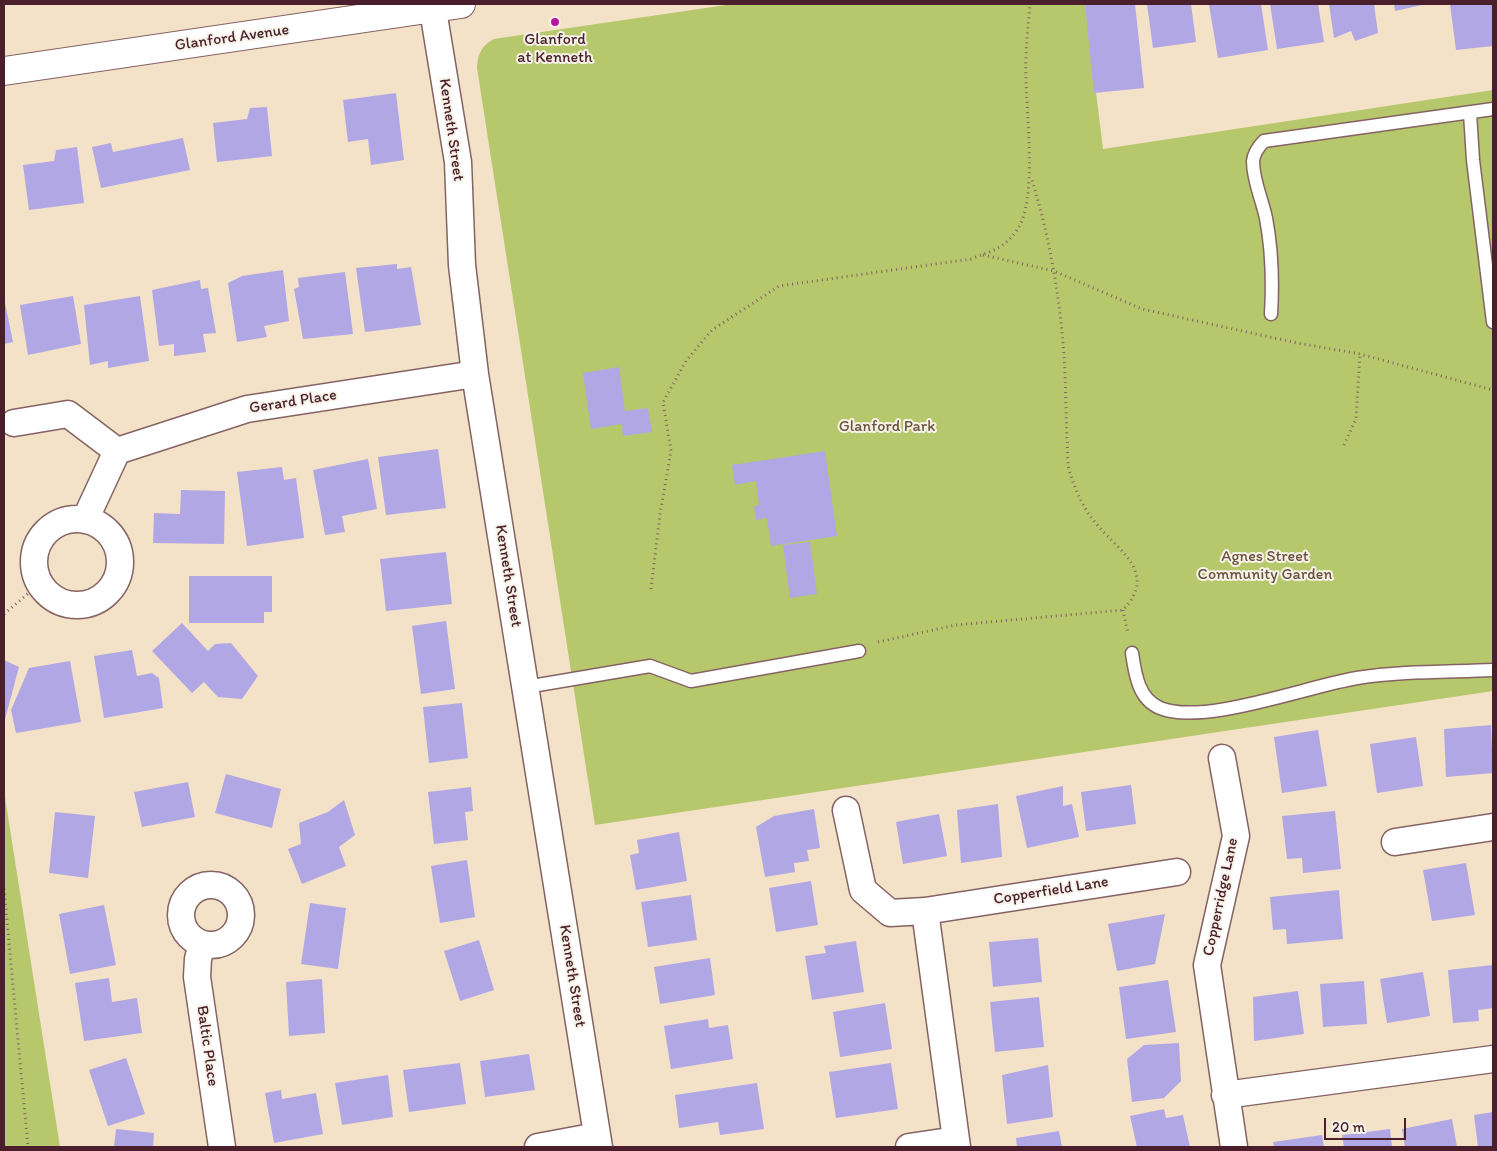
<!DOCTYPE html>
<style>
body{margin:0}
#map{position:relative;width:1497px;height:1151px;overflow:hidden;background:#f3e1c8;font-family:Itim,sans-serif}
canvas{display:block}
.frame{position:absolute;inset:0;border:5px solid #4a1f2b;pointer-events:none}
.scale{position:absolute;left:1324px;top:1118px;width:82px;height:22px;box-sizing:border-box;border:2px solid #4a1f2b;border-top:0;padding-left:6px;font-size:15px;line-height:18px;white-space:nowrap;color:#4a1f2b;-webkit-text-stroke:4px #f7f3e8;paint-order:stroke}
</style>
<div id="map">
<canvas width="1497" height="1151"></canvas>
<div class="frame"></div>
<div class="scale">20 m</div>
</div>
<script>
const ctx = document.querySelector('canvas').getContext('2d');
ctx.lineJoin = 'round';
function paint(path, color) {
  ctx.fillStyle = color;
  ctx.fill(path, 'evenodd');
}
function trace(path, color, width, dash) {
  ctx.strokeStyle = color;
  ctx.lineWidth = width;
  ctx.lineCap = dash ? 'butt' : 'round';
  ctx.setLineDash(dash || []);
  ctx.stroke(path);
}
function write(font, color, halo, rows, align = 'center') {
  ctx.font = font + ' Itim,sans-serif';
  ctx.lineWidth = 4;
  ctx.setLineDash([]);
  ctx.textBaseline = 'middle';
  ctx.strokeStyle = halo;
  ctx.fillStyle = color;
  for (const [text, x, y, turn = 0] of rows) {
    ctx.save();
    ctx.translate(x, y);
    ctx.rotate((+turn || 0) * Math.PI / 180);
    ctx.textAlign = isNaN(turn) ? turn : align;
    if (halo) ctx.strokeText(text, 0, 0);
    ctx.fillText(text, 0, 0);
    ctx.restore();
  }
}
const green = new Path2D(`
 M733,4H1085L1103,149L1493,90V691L595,825L477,68C478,54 481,46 494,39Z
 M4,791L60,1147H4Z`);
const building = new Path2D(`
 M1085,4H1135L1144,88L1094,93Z
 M1147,4H1191L1196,42L1153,48Z
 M1215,4H1261L1268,50L1218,58L1209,5Z
 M1270,4H1318L1324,42L1277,49Z
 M1329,4H1374L1378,33L1355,41L1351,31L1334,38Z
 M1394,4H1422V5L1395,11Z
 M1450,4H1493V46L1456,50Z
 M396,93L404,160L371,165L368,139L348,142L343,100Z
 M267,107L272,156L217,162L213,123L247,119L250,108Z
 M183,138L190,170L101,188L92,147L111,143L113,152Z
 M77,147L84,203L29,210L23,165L54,161L56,150Z
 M397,264V269L411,267L421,325L365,332L356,268Z
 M283,270L289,321L264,326L267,337L237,342L228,283L242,276Z
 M345,272L353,334L303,339L294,289L299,287L298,278Z
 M200,280L201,289L208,288L216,333L203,334L206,352L174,356V344L159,346L152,290Z
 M73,296L81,344L28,355L20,305Z
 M140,296L149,361L108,368V361L90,365L84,305Z
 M4,298L13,342L4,344Z
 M619,367L625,411L648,408L652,432L623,436L622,424L591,429L583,373Z
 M438,449L446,508L386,515L378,457Z
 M825,451L837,536L771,546L767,518L756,520L754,506L759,505L756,481L735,485L732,465Z
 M368,459L377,509L342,516L345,532L325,535L313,470Z
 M282,467L284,480L296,478L304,538L247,546L237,472Z
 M181,490L225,491L224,544L153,543L154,513L180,514Z
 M810,542L817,594L790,598L783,545Z
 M446,552L452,604L386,611L380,559Z
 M189,576H272V612H264V623H189Z
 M446,621L455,689L421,694L412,626Z
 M182,623L208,651L215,644L231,643L258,676L242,699L218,697L204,682L192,693L152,651Z
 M132,650L137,676L152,673L159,678L163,708L104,718L94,656Z
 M4,660L19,667L4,723Z
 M70,661L81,722L16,733L11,710L29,668Z
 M462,703L468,758L429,763L423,707Z
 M1491,725L1493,773L1446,777L1444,729Z
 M1318,730L1327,786L1282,793L1274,737Z
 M1416,737L1423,786L1377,793L1370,744Z
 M226,774L281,789L272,828L215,813Z
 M188,782L195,817L142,827L134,792Z
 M1131,785L1136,824L1086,831L1081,792Z
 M1063,786V806L1072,804L1079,837L1027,848L1016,796Z
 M471,787L473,811L465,812L468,840L434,844L428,792Z
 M344,800L355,835L339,847L346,866L302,884L288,849L301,844L299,823L328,812Z
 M998,804L1002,857L961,863L957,810Z
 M814,809L820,848L807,850L809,861L794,863L795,872L765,877L756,827L774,816Z
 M1335,811L1341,869L1303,873L1302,858L1287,859L1282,816Z
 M55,812L95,816L88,878L49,873Z
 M939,814L947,856L903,864L896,822Z
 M679,832L687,881L636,890L630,855L639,853L637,840Z
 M467,860L475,917L440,923L431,866Z
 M1466,863L1475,915L1432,921L1423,870Z
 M811,881L818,925L776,932L769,888Z
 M1339,890L1343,939L1287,944L1286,929L1273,930L1270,897Z
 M691,895L697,940L648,947L641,902Z
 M310,903L346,908L338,969L301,964Z
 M104,905L116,965L70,974L59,914Z
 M1165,914L1155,964L1117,971L1108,924Z
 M1038,938L1042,982L993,987L989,942Z
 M479,940L494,990L460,1001L444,951Z
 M856,941L864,992L812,1000L805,956L826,953L824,946Z
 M710,958L715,995L660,1004L654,967Z
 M1493,965V1008L1478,1010L1479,1021L1453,1023L1448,970Z
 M1423,972L1430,1016L1387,1023L1380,979Z
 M109,978L112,1002L137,998L142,1033L84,1041L75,983Z
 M322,979L325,1033L289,1036L286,982Z
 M1168,980L1176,1032L1126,1039L1119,987Z
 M1364,981L1367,1024L1323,1027L1320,984Z
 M1298,991L1304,1034L1254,1041L1253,997Z
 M1039,997L1044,1047L995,1052L990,1002Z
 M885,1003L892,1049L840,1057L833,1012Z
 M708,1019L709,1028L728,1025L733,1059L671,1069L664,1026Z
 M1179,1043L1181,1081L1164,1098L1132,1102L1127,1059L1144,1045Z
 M529,1054L535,1090L485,1097L480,1061Z
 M126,1058L145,1114L108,1126L89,1070Z
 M460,1063L466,1104L409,1112L403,1070Z
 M891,1063L898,1109L836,1118L829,1072Z
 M1048,1065L1053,1117L1007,1124L1002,1075Z
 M388,1075L393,1117L342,1125L335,1083Z
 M757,1083L764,1129L720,1135L718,1122L679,1128L675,1095Z
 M281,1090L282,1099L316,1093L323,1134L274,1143L265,1093Z
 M1164,1109L1166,1118L1183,1115L1190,1147H1137L1130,1116Z
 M1493,1112V1147H1478L1474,1115Z
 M1452,1119L1457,1147H1405L1402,1129Z
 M116,1129L154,1133L153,1147H114Z
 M1390,1129L1392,1147H1344L1342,1135Z
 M1059,1131L1062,1147H1017L1016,1138Z
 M1322,1135L1324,1147H1274L1273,1142Z`);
const path = new Path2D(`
 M983,255L1054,271L1142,309L1297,343L1360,354L1493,390
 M1344,445L1356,419L1360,354
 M651,589L660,514L671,451L663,402L686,361L712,330L779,286L971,259C991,251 1004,249 1017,230C1038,200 1026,114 1026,76C1025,52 1028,28 1030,4
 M1123,610L1128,634
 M4,614L31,591L41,587
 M878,642L956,625L1123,610C1157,574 1122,553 1098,526C1083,509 1076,491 1069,470C1067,460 1068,449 1067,439C1066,418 1066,396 1065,375C1062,308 1051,241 1031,177
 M4,889L28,1147`);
const service = new Path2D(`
 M1470,113L1473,160L1493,322
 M1271,314C1273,281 1272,250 1266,218C1262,199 1253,181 1253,161C1254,153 1258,147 1264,141L1493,109
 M1132,653C1135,673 1138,699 1160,708C1203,726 1308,686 1357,678C1401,671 1448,672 1493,670
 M526,687L650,666L691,681L859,651`);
const minor = new Path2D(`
 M432,4L458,162L462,265L475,374L599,1147
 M14,423L68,414L117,451
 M34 562a43 43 0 1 1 86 0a43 43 0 1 1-86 0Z
 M85,520L117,451L247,409L475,374
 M1222,758L1236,836L1207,965L1234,1147
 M846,810L863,890L890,913L925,911L1177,872
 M1395,842L1493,827
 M181 915a30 30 0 1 1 60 0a30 30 0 1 1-60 0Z
 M925,911L957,1147
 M202,944L198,959L197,977L222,1147
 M1225,1095L1493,1059
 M538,1147L597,1136
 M909,1147L956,1140`);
const secondary = new Path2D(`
 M4,71L461,4`);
const markers = [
 [555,22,5,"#b5179e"]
];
const streetNames = [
 ["Glanford Avenue",232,38,-8],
 ["Kenneth Street",451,130,82],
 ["Gerard Place",293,402,-9],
 ["Kenneth Street",508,576,81],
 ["Copperfield Lane",1051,891,-9],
 ["Copperridge Lane",1221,897,-78],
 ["Kenneth Street",572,976,81],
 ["Baltic Place",207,1046,82]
];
const poiNames = [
 ["Glanford",555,40],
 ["at Kenneth",555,58]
];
const parkNames = [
 ["Glanford Park",887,427],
 ["Agnes Street",1265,557],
 ["Community Garden",1265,575]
];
paint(green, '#b6c86b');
paint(building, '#b2a7e5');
trace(service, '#856362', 15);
trace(minor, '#856362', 29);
trace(secondary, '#856362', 30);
trace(path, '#856362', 3, [1, 4]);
trace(service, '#fff', 12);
trace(minor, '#fff', 26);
trace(secondary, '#fff', 28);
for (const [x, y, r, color] of markers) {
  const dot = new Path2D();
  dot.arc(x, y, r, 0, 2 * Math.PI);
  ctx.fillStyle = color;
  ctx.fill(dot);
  trace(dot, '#f7f3e8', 2);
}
write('16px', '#4a1f2b', '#f7f3e8', streetNames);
write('16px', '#4a1f2b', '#f7f3e8', poiNames);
write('16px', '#6a523e', '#f7f3e8', parkNames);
</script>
